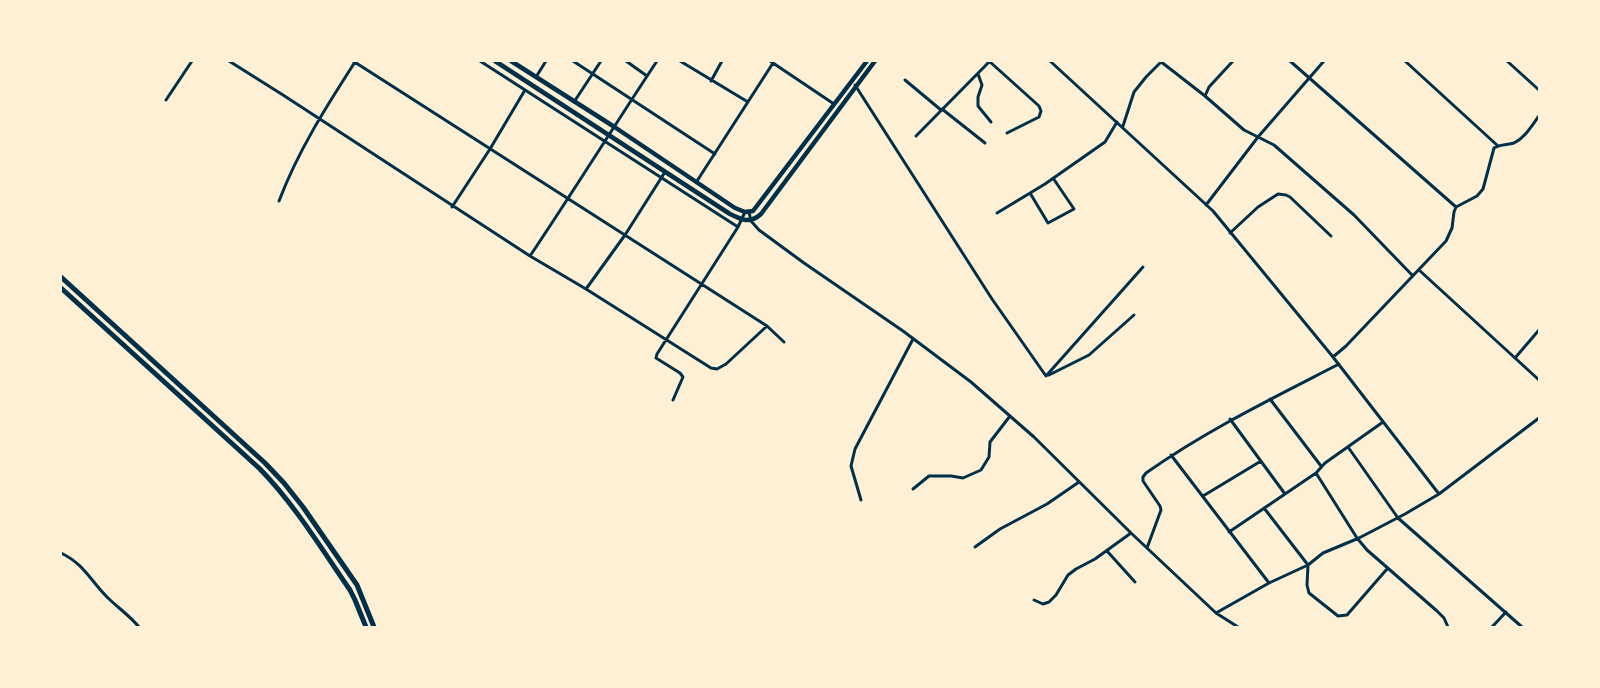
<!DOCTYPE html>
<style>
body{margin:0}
#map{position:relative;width:1600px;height:688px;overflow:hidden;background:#fdf0d5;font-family:"Nunito Sans",sans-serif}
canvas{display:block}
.frame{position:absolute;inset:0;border:62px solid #fdf0d5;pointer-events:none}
</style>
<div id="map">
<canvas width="1600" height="688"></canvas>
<div class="frame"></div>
</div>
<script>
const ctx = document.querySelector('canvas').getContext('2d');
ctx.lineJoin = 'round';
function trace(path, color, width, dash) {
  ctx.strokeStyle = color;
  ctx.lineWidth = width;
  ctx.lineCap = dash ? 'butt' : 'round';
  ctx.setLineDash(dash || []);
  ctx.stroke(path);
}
const minor = new Path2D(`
 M229,61L283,95L530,256L586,289L711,368L717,369L726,364L767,326
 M353,61L767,326L784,342
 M480,61L738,227
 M573,61L715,154
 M626,61L647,76
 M680,61L748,102
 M770,61L834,104
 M989,61L1039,106L1041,111L1039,117L1007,133
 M1050,61L1213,211L1333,357L1346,346L1446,241L1452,228L1454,212L1456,207L1477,196L1483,189L1494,148C1500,144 1507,145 1514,143C1525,138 1532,125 1539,116
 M1160,61L1205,96L1244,130L1274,145L1354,215L1413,276
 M1290,61L1456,207
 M1405,61L1498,146
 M1507,61L1539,90
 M978,74L982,85L978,97V106L991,122
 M536,77L546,61
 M905,80L941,110
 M711,81L722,61
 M855,85L992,299L1046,376
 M1205,96L1209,87L1233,61
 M166,100L192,61
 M574,102L601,61
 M942,109L985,143
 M1123,126L1134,92L1146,77L1161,62
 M916,136L990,61
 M697,181L773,63
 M1030,193L1048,223L1074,209L1053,178
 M279,201C298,151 326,107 355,62
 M1206,205L1258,137L1324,61
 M452,207L490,149L525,90
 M749,212L751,221L759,230L804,263L903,331L971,382L1034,437L1131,533L1216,613L1238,627
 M997,213L1045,184L1105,142L1117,122
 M1230,233L1258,207L1278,194L1286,195L1290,197L1331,236
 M530,256C573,192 614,126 657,61
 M1419,270L1539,380
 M586,289L625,235L665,172
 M1333,357L1439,494
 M1515,358L1539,330
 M1049,375L1089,355L1134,315
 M1046,376L1143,267
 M1270,399L1321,466
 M673,400L683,377L680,373L656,358L657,354L738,227L745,212
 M1230,419L1285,494
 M1348,447L1398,518L1522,627
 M1171,455L1269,583
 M1316,473L1357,538L1367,550L1437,611L1444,618L1448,627
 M913,489L929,476H951L963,478L981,470L989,457L990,442L1010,416
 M1203,496L1261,461
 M861,500L851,466L855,449L913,339
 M1264,508L1308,565L1307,585L1309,593L1338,616L1347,615L1387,569
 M1229,532L1316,473L1325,463L1383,422
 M975,547L1000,529L1047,504L1079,482
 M1147,548L1161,510L1160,506L1143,481V477L1146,473C1207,430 1273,398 1339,364
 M1107,551L1135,582
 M61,553C84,564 90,580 107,597C117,607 129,615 139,627
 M1034,600L1043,604L1049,602L1056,595L1068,575L1076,569L1095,559L1131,533
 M1216,613L1269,583L1308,565L1323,553L1359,538L1405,514L1439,494L1539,418
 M1492,627L1506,612`);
const primary = new Path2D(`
 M495,61L730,214C742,220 750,224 761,214L875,61
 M511,61L613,126L735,208L745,212L753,211L867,61`);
const trunk = new Path2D(`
 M61,277L265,463L284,483L303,507L357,585L374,627
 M61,288L260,469C295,505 321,548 350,590L355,600L366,627`);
trace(minor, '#003049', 3);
trace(primary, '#003049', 4.5);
trace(trunk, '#003049', 5);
</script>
